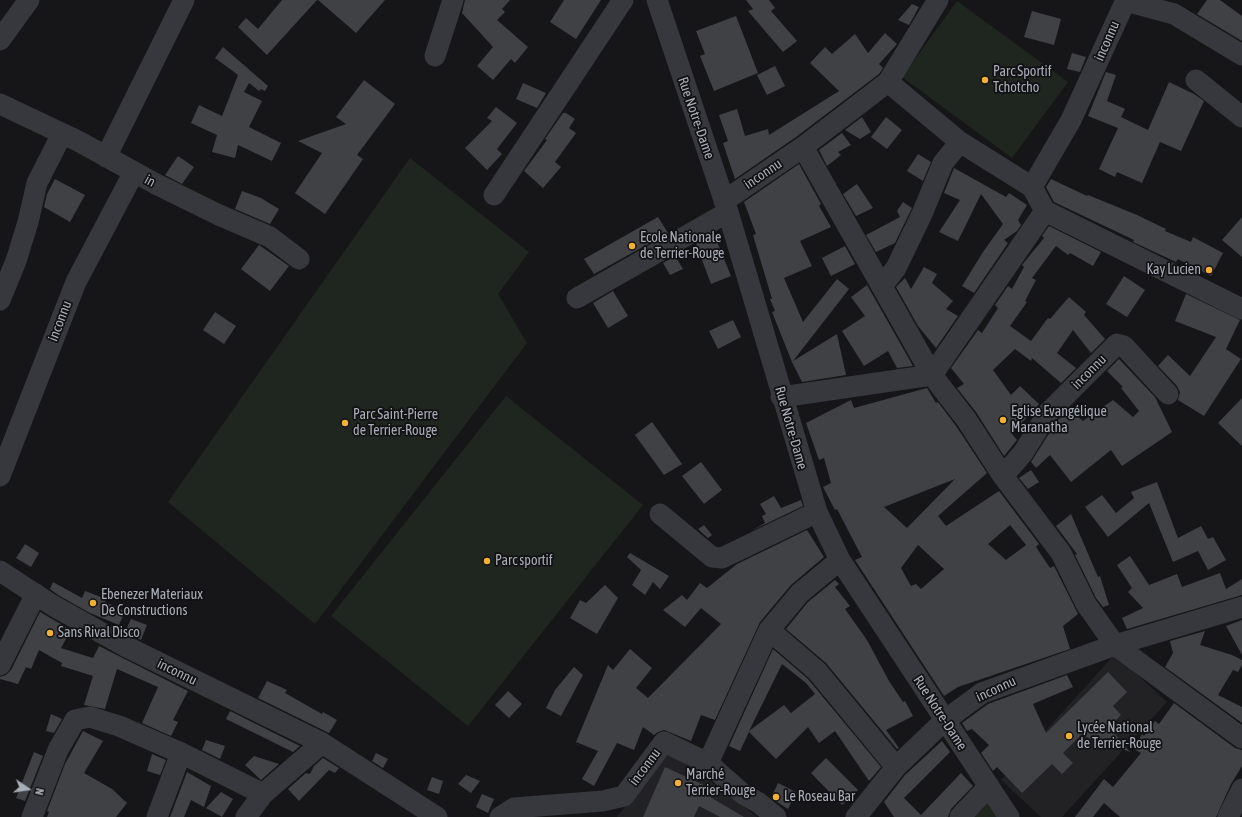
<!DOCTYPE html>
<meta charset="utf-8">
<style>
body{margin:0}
#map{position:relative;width:1242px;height:817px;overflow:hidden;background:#161618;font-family:"Asap Condensed",sans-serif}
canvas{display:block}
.north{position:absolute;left:8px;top:769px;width:40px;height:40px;-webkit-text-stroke:3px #111113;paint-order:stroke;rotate:103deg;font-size:11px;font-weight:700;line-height:16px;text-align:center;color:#a8adb8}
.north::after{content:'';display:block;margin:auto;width:14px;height:18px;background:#a8adb8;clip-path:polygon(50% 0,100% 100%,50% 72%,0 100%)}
</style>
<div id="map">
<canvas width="1242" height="817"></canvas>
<div class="north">N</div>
</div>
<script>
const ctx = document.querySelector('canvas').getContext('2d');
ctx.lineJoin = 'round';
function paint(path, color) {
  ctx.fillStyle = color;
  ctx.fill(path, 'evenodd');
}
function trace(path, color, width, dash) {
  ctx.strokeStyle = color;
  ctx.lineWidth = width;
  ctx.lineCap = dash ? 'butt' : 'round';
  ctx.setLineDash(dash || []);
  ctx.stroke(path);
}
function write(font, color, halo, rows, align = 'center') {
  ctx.font = font + ' "Asap Condensed",sans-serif';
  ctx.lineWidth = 3.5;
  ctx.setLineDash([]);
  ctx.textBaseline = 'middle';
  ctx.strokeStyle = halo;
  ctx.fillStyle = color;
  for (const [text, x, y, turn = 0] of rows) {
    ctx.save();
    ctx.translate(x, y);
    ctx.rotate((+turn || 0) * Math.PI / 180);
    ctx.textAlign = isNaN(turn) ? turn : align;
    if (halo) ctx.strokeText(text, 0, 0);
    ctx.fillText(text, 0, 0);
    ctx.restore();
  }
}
const built = new Path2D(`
 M1115,654L1167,702L1062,817H1041L1001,780Z
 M669,749L757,817H617Z`);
const green = new Path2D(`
 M957,1L1068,82L1012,158L902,77Z
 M410,158L529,252L498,294L527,343L315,624L168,502Z
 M506,396L643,505L468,726L331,616Z
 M988,794L1003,817H964Z`);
const building = new Path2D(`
 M282,0H317L267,55L238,27L246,18L258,29Z
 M318,0H385L356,33Z
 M465,0H510L502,9L505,12L497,20L528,47L515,63L511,59L493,80L477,66L493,47L462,13Z
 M564,0H601L576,39L550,22Z
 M746,0H769L775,8L771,11L797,41L783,52L748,11L753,9Z
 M1207,0H1220L1242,16V41L1197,14Z
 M912,4L919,7L909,25L898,20Z
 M1032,11L1061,19L1054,45L1024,37Z
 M736,16L758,73L714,91L700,56L705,54L696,31Z
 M885,33L897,44L879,64L883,68L879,74L796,137L735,179L723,143L728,141L719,115L737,109L745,136L768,129L769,135L839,91L810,63L825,47L832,54L855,34L868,53Z
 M223,47L268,86L265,91L261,89L259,91L249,83L244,92L262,101L249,127L281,143L272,161L238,145L235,158L212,152L217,135L191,123L199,105L222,116L238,75L215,58Z
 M1072,53L1086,57L1080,72L1067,69Z
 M775,66L785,86L767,95L757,75Z
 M1106,72L1116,75L1107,101L1125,109L1121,117L1148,130L1169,82L1194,94L1204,101L1181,151L1160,142L1142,183L1117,172L1115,177L1099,169L1118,128L1088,116Z
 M364,80L395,104L357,155L363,159L325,214L295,193L322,153L298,141L346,124L336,117Z
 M523,83L546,93L537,108L516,99Z
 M496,107L517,123L497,149L502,154L487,170L465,148L492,121L487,118Z
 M563,113H566L575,119L569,128L576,133L555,162L561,167L543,188L524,171L547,140L545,139Z
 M862,117L871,132L860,139L845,130Z
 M886,117L902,130L887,149L871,137Z
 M842,133L851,145L838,152L841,155L827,166L819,150Z
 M918,154L931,162L923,181L907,171Z
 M178,156L194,167L182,184L165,175Z
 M799,164L821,204L819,206L831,227L800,241L812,266L784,278L803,322L837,279L849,289L793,361L837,334L846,375L802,382L792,362L772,312L775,311L770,299H772L753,235L756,234L744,202Z
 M954,168L1006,197L1009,193L1027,205L1018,220L1021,225L1017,231L1004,240L1008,243L974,293L962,286L983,252L1003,224L981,194L958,241L939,232L960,200L944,193Z
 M55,179L85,195L70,222L44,207L47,194Z
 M1051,179L1087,196L1088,195L1137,215L1166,229L1165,231L1191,242L1193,237L1223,253L1211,276L1178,259L1176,262L1161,255L1133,242L1134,240L1054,202L1046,187Z
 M857,184L873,208L856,216L843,194Z
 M242,191L261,198L279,209L270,224L235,209Z
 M903,202L912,208L895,243L876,252L866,235L900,217L897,211Z
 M658,217L668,233L594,274L584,259Z
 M1242,217V257L1222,240Z
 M1049,226L1101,252L1093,266L1070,253L1068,255L1056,246L1032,278L1036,280L1025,301L1027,302L1010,326L1031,341L1048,318L1050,319L1069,297L1086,312L1084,315L1105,339L1091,353L1073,330L1057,353L1076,368L1061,383L1032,358L1031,361L1015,349L993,370L1011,395L1020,386L1039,404L1012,434L1017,440L1004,456L976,412L957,388L964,384L951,368L978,330L982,333L998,308L995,305L1008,286L1012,289L1024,267L1022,265L1044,238L1042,236Z
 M714,234L731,276L711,284L696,244Z
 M259,245L289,266L270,291L241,269Z
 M845,246L855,264L831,276L822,258Z
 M675,256L683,269L670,275L663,263Z
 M924,267L937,274L932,283L953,301L946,309L958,316L936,348L918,326L896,287L905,278L911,289Z
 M1124,276L1145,290L1127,317L1106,304Z
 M867,285L913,366L897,368L888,351L864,366L842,331L865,316L851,297Z
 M613,291L628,316L608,328L593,303Z
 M1186,294L1240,320L1226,349L1241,359L1204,416L1178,400L1180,392L1177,386L1158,366L1168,355L1190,376L1216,337L1175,321Z
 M215,312L236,326L224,344L203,330Z
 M733,320L741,337L718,349L709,331Z
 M1119,359L1155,397L1172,432L1122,466L1111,450L1071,482L1050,455L1036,468L1031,462L1057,421L1069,409L1083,421L1113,400L1133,417L1139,411L1121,388L1123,387L1107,371Z
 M927,388L936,403L938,402L956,426L987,473L938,516L946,526L999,491L1039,544L1036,547L1050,568L1054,566L1078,614L1063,626L1070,649L958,687L944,696L855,560L862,557L837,509L835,510L823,487L831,483L824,458L819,460L806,423L851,400L854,408ZM955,479L907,528L884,507ZM1010,525L1026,545L1006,560L988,544ZM918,545L944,569L921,589L916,584L911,586L901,568Z
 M1242,398V446L1218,423Z
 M652,422L682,464L664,475L635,435Z
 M701,462L722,490L704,504L682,476Z
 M1031,470L1039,482L1028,489L1019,478Z
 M1157,482L1178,538L1201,526L1208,539L1213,537L1226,560L1208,570L1198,551L1173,562L1149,503L1108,537L1085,507L1102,495L1116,513L1134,498L1131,492Z
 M774,496L781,508L801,500L803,506L751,531L765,523L762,516L766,514L760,504Z
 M1071,514L1098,577L1100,576L1109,605L1103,607L1096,598L1075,555L1077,554L1056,526Z
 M704,525L712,535L708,538L698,529Z
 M807,530L824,557L791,585L760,622L715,720L701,715L691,741L664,730L658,732L654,735L643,727L634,750L617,743L594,786L582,779L598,751L576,742L608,665L613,670L630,649L652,668L636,688L648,698L721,624L701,608L685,627L663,610L682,595L687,600L700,583L707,588L737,564Z
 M25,544L39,553L31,567L16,558Z
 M630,553L669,576L660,589L653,582L645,595L632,585L641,570L627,557Z
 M1130,556L1149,585L1177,574L1182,587L1220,573L1226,589L1242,579V595L1127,629L1122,618L1143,608L1128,592L1132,588L1117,565Z
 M835,580L839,584L835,587L850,606L845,609L867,640L889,681L903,702L905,701L913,716L886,730L899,748L897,749L826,663L786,629L808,602Z
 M53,582L82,598L85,591L106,599L105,602L125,611L119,625L90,613L58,595L50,589Z
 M605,585L618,598L597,634L570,618L580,600L586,603Z
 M40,612L71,630L61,648L93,658L99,646L188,691L173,720L178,722L171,736L142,723L158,687L117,669L105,709L84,705L93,676L61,666L62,663L39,650L31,669L26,667L18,684L0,679V677L6,675L11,670Z
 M131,619L147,625L141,640L125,632Z
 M1242,620V655L1226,626Z
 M1205,631L1200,645L1232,655L1242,660V665L1238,672L1233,670L1218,695L1242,707V723L1165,667L1173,653L1170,641Z
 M773,649L808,679L881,767L869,781L835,731L819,743L808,727L776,759L749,732L740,751L729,746ZM782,664L806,683L815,694L791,713L784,705L749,731Z
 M574,667L583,675L561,716L546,708L555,690Z
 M1108,672L1127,692L1113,706L1121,715L1109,727L1130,752L1110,744L1104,747L1082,734L1063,753L1073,763L1062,774L1052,764L1022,793L997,767L993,771L981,753L989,745L972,729L967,731L962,723L988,704L1067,675L1073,687L1033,704L1046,733Z
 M267,681L287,690L285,693L322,714L323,712L337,720L329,733L258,698Z
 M508,691L522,704L509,718L495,705Z
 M1174,703L1235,748L1242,750V766L1231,784L1216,817H1120L1104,803L1093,817H1075L1104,779L1113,787L1141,753L1134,749L1142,734L1144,736L1155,721L1159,724Z
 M230,711L300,746L293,752L226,719Z
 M51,714L62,719L54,733L46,731Z
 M83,731L103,741L84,773L112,789L127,803L116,817H47L49,812L47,811L65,764Z
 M206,740L225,746L220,759L202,750Z
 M942,741L950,752L904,798L921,815L961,773L973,786L951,809L948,817H894L884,802L905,775Z
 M34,752L43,756L25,801L16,798Z
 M376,753L388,759L383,768L372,761Z
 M152,754L166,760L160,775L147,771Z
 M254,756L257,757L279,764L261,780L245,765Z
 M323,758L339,768L335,773L329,770L299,801L288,789L306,773L310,774L314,766Z
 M826,758L858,790L842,805L811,773Z
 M665,767L708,787L705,794L744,817H720L699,806L694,817H643Z
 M187,772L211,786L204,807L191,800L184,817H170Z
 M466,775L480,781L471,793L458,784Z
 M432,777L443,781L439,794L427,790Z
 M778,783L796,792L788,809L771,798Z
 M221,792L233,799L222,817L206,808Z
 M482,794L494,799L488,813L476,807Z`);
const minor = new Path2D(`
 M657,0L728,212L817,512L840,560L1009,817
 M1126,1L1174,14L1242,55
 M0,40L29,0
 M435,56L453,0
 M1196,80L1242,117
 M888,82L960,142L1032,187L1045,211L1242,309
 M0,104L78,141L156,184L219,215L270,237L299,259
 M803,147L932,375L966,419L1003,476L1061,553L1086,604L1115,645L1242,738
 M106,157L184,0
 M1032,187L1071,120L1126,0
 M494,195L623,0
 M724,201L803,147L888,82L938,0
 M882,286L896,268L922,214L943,163L960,142
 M577,298L728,212
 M0,300L16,261L28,222L37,183L62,134
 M781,397L932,375L1045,211
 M0,476L76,282L134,172
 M1003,476L1023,453L1048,413L1117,344L1124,346L1168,394
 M660,514L712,557L722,558L817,512
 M0,571L52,605L125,646L322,743L437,817
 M769,630L817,671L896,767
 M0,665L36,594
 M708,763L769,630L800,593L840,560
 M32,817L58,750L75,720L90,717L119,726L181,753L263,794
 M157,817L181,753
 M246,817L263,794L322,743
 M500,817L514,808L603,801L624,796L664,742L708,763L743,794L759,803L776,817
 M856,817L896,767L944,721L982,693L1115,645L1242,607
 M960,817L989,786
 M1228,817L1242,789`);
const markers = [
 [985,80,4,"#f2b134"],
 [632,246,4,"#f2b134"],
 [1209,270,4,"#f2b134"],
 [1003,420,4,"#f2b134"],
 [345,423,4,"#f2b134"],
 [487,561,4,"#f2b134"],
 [93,603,4,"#f2b134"],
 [50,633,4,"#f2b134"],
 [1069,736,4,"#f2b134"],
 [678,783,4,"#f2b134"],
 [776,797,4,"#f2b134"]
];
const streetNames = [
 ["inconnu",1107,41,-66],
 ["Rue Notre-Dame",696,118,71],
 ["inconnu",763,174,-34],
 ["in",150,181,28],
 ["inconnu",60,321,-69],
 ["inconnu",1089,372,-45],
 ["Rue Notre-Dame",791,428,74],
 ["inconnu",177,672,26],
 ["inconnu",996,689,-25],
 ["Rue Notre-Dame",940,713,57],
 ["inconnu",645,767,-53]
];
const poiNames = [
 ["Parc Sportif",993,72],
 ["Tchotcho",993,88],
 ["Ecole Nationale",640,238],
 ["de Terrier-Rouge",640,254],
 ["Kay Lucien",1201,270,"right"],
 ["Eglise Evangélique",1011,412],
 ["Maranatha",1011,428],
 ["Parc Saint-Pierre",353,415],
 ["de Terrier-Rouge",353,431],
 ["Parc sportif",495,561],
 ["Ebenezer Materiaux",101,595],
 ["De Constructions",101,611],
 ["Sans Rival Disco",58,633],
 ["Lycée National",1077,728],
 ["de Terrier-Rouge",1077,744],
 ["Marché",686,775],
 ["Terrier-Rouge",686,791],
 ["Le Roseau Bar",784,797]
];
paint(built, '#222225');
paint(green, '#1e261f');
paint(building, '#404145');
trace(minor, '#37383d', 21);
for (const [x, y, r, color] of markers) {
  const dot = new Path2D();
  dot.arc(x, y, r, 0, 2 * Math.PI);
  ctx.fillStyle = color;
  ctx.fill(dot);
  trace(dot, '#111113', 1.5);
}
write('14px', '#a8adb8', '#111113', streetNames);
write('14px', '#a8adb8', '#111113', poiNames, 'left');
</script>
